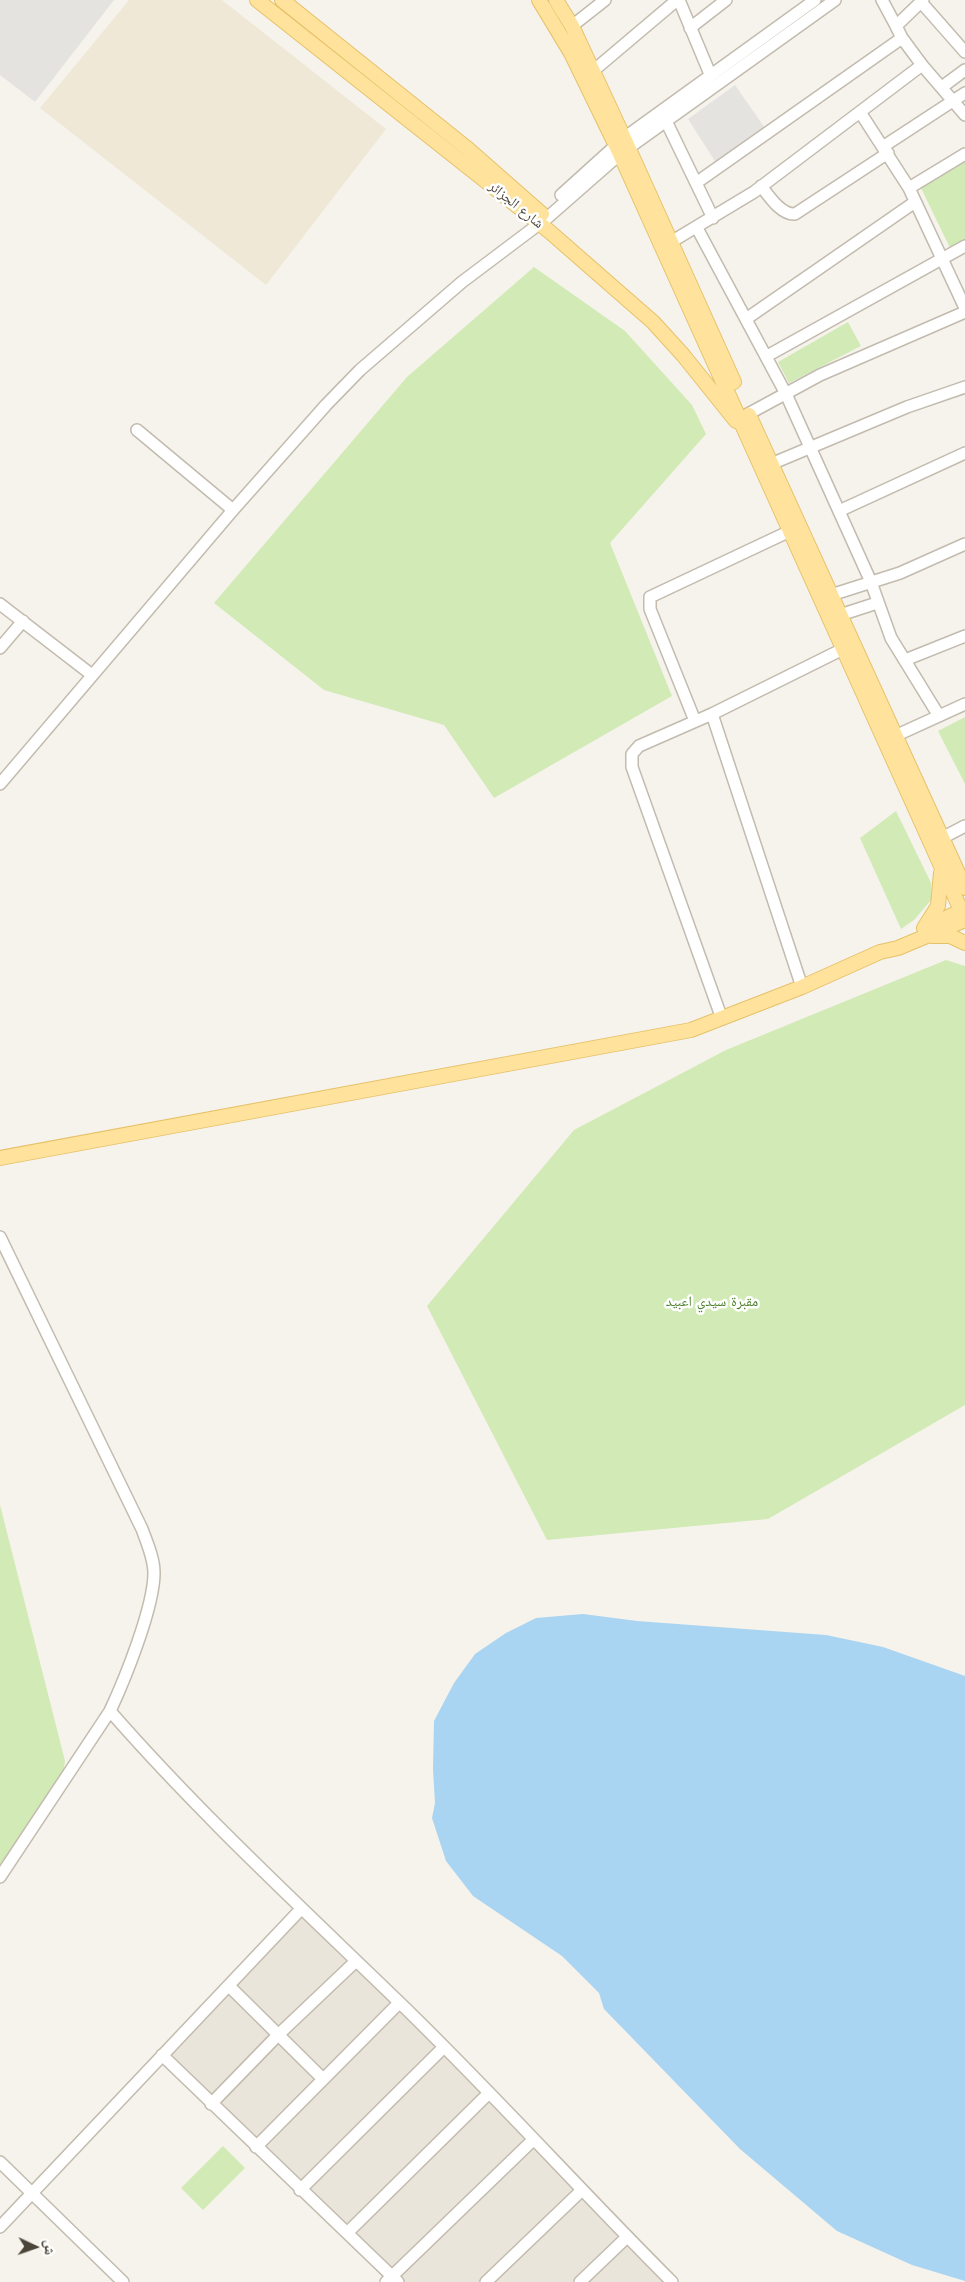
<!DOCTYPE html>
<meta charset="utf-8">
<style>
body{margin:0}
#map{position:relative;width:965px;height:2282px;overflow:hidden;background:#f6f3ec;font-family:"Work Sans","Noto Naskh Arabic",sans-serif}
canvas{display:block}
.north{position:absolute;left:10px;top:2222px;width:50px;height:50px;-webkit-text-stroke:4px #fff;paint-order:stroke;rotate:93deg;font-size:14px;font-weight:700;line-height:20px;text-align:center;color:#4b4439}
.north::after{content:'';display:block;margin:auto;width:18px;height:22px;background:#4b4439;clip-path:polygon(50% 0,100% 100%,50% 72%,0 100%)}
</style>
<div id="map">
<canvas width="965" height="2282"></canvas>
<div class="north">ش</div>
</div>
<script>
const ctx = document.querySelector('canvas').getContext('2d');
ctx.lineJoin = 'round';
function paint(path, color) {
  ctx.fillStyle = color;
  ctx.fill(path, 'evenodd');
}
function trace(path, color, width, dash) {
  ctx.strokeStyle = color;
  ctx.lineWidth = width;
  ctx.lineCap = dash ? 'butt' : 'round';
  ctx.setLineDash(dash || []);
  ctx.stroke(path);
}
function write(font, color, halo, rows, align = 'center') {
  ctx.font = font + ' "Work Sans","Noto Naskh Arabic",sans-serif';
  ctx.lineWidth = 5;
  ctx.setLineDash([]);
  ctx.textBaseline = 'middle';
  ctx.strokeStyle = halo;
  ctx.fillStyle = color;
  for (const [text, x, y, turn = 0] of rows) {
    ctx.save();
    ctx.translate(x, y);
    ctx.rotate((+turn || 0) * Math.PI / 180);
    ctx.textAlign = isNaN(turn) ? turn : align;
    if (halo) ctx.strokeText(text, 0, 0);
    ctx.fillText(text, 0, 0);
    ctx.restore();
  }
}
const residential = new Path2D(`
 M301,1909L672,2282H386L392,2276L162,2055Z`);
const education = new Path2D(`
 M129,0H222L386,129L266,285L40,108Z`);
const green = new Path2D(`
 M965,158V241L951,250L920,186Z
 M534,267L625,331L692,405L706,434L610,543L672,696L494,798L444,725L324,690L214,603L407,377Z
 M848,322L861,346L789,383L778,362Z
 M965,717V784L938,731Z
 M896,811L931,883L932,899L914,920L901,929L860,838Z
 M946,960L965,966V1405L768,1519L547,1540L427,1306L574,1130L726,1050Z
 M0,1505L65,1761L63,1774L0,1868Z
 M223,2146L245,2168L203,2210L181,2188Z`);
const parking = new Path2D(`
 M0,0H114L35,102L0,75Z
 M735,85L767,131L718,166L688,119Z`);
const water = new Path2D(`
 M583,1614L637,1621L826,1635L883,1647L965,1676V2281L912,2265L837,2231L740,2149L604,2009L599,1993L562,1956L473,1896L446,1861L432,1818L435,1803L433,1769L434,1721L454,1683L475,1654L506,1633L536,1618Z`);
const minor = new Path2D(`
 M679,0L710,74
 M882,0L896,26
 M921,2L965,52
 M572,26L605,0
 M690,28L726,0
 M902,38L922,65L965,115
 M593,71L677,0
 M942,87L965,70
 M860,112L909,188L965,308
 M666,121L713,218
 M884,146L965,93
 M696,183L902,38L896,26L923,0
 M761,186C769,196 781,215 795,214L888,153
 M909,188L965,154
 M561,195L624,138L815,0
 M697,228L786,394L871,582L891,638L939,716
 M671,242L754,192L922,65
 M746,319L915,202
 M767,356L965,246
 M748,414L820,375L965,312
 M137,430L233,510
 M771,464L907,407L965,387
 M839,511L965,453
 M831,595L900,573L965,544
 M0,604L92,675
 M840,615L877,603
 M0,648L23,621
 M905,660L965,636
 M712,714L802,987
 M695,721L650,609V597L790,531
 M895,736L965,704
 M0,784L233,510L326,405L360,370L462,282L547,218L620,154L835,0
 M942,838L965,826
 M722,1019L632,767V754L639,746L712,714L843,649
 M0,1237L142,1529C147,1543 154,1558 154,1573C154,1607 125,1679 110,1711L0,1877
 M110,1711C200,1814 301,1907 399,2002C493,2093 580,2190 672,2282
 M229,1986L322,2078
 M162,2055L398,2282
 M211,2104L278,2035L356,1961
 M256,2147L399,2003
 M0,2162L123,2282
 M300,2190L444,2047
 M0,2227L301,1909
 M347,2233L489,2093
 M386,2282L533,2140
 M486,2282L581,2191
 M580,2282L627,2237`);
const major = new Path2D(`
 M257,0L550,232L653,322L683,355L736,421
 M282,0L468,149L542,214
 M539,0L571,53L620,154L965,919
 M556,0L572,26L624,138L734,382
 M749,415L965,888
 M929,926L965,909
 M924,928L938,906L941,873
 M932,936H950L965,943
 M0,1158L691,1030L802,987L880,952L898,948L965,920`);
const streetNames = [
 ["شارع الجزائر",516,205,39]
];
const parkNames = [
 ["مقبرة سيدي اعبيد",712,1302]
];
paint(residential, '#eae5da');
paint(education, '#efe8d6');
paint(green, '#d2eab5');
paint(parking, '#e5e3e0');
paint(water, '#a9d4f2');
trace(minor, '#c2bbae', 14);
trace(major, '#e6c16a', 16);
trace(minor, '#fff', 11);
trace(major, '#ffe39c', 14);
write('14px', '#4b4439', '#fff', streetNames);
write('14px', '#4a7f2a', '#fff', parkNames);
</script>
